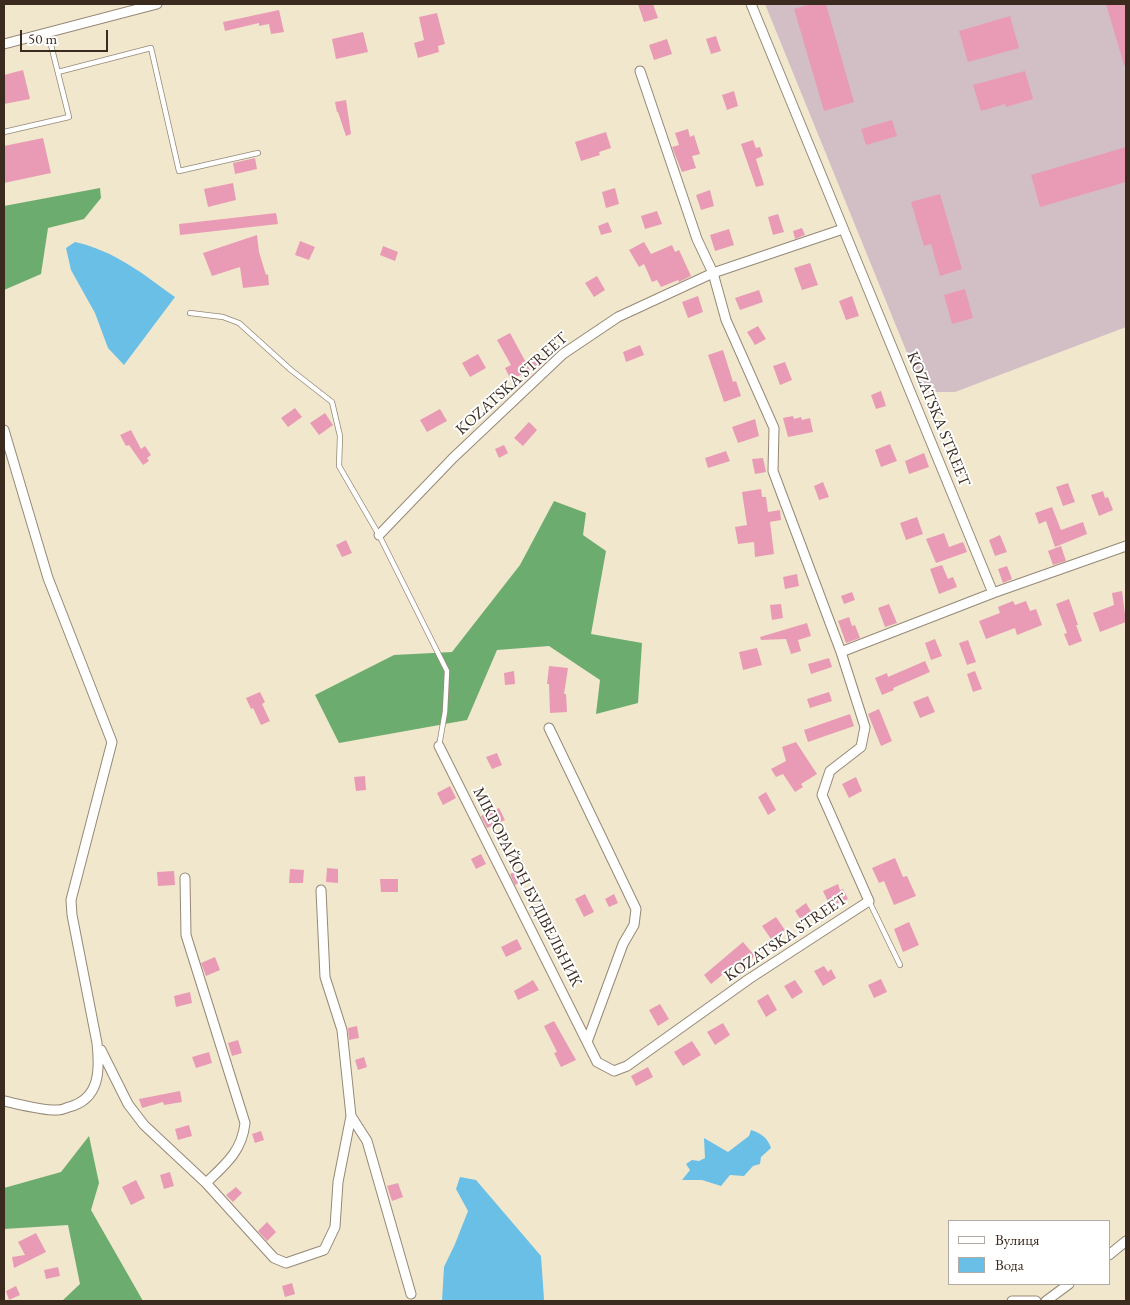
<!DOCTYPE html>
<meta charset="utf-8">
<style>
body{margin:0}
#map{position:relative;width:1130px;height:1305px;overflow:hidden;background:#f1e7cd;font-family:"EB Garamond",serif}
canvas{display:block}
.frame{position:absolute;inset:0;border:5px solid #3b2a1e;pointer-events:none}
.legend{position:absolute;left:948px;top:1220px;width:162px;height:65px;box-sizing:border-box;background:#fff;border:1px solid #b1aaa5;margin:0;padding:6px 9px;list-style:none;font-size:15px;color:#3b2a1e}
.legend li{display:flex;align-items:center;gap:10px;height:25px}
.legend b{width:25px;border:1px solid #b1aaa5}
.scale{position:absolute;left:20px;top:30px;width:88px;height:22px;box-sizing:border-box;border:2px solid #3b2a1e;border-top:0;padding-left:6px;font-size:15px;line-height:18px;white-space:nowrap;color:#3b2a1e;-webkit-text-stroke:4px #fff;paint-order:stroke}
</style>
<div id="map">
<canvas width="1130" height="1305"></canvas>
<div class="frame"></div>
<ul class="legend">
<li><b style="height:6px;background:#fff"></b>Вулиця</li>
<li><b style="height:14px;background:#6abfe7"></b>Вода</li>
</ul>
<div class="scale">50 m</div>
</div>
<script>
const ctx = document.querySelector('canvas').getContext('2d');
ctx.lineJoin = 'round';
function paint(path, color) {
  ctx.fillStyle = color;
  ctx.fill(path, 'evenodd');
}
function trace(path, color, width, dash) {
  ctx.strokeStyle = color;
  ctx.lineWidth = width;
  ctx.lineCap = dash ? 'butt' : 'round';
  ctx.setLineDash(dash || []);
  ctx.stroke(path);
}
function write(font, color, halo, rows, align = 'center') {
  ctx.font = font + ' "EB Garamond",serif';
  ctx.lineWidth = 4;
  ctx.setLineDash([]);
  ctx.textBaseline = 'middle';
  ctx.strokeStyle = halo;
  ctx.fillStyle = color;
  for (const [text, x, y, turn = 0] of rows) {
    ctx.save();
    ctx.translate(x, y);
    ctx.rotate((+turn || 0) * Math.PI / 180);
    ctx.textAlign = isNaN(turn) ? turn : align;
    if (halo) ctx.strokeText(text, 0, 0);
    ctx.fillText(text, 0, 0);
    ctx.restore();
  }
}
const industrial = new Path2D(`
 M765,4H1126V327L955,392H923Z`);
const forest = new Path2D(`
 M100,188L101,198L84,219L48,228L41,274L4,290V206Z
 M554,501L586,513L583,535L606,551L591,634L642,643L638,703L596,714L600,680L549,646L497,650L467,720L339,743L315,695L394,655L452,652L520,565Z
 M89,1136L99,1183L91,1210L143,1301H62L80,1284L68,1225L4,1229V1188L61,1172Z`);
const water = new Path2D(`
 M75,242C115,251 143,274 175,297L124,365L108,348L95,313L71,270L66,248Z
 M751,1130C761,1133 768,1138 771,1148L761,1157L760,1164L753,1166L744,1176L730,1175L721,1186L702,1180H682L690,1170L686,1164L692,1160L699,1161L705,1158L704,1138L728,1152L749,1136Z
 M460,1177L476,1180L541,1256L544,1299L543,1301H442L444,1267L455,1244L468,1211L456,1189Z`);
const building = new Path2D(`
 M638,4H653L658,18L644,22Z
 M811,4H826L854,102L824,111L794,9Z
 M1106,4H1126V65H1124Z
 M279,10L284,32L271,34L269,24L259,26V23L225,31L223,22Z
 M437,13L445,44L438,46L439,52L418,58L414,43L424,40L419,17Z
 M1010,16L1019,48L968,62L959,31Z
 M363,32L368,52L336,59L332,39Z
 M716,36L721,51L711,54L706,39Z
 M667,39L672,54L654,60L649,45Z
 M23,70L30,99L4,104V75Z
 M1025,71L1033,99L1006,107L1005,104L981,111L973,85Z
 M734,91L738,106L727,110L722,95Z
 M346,100L351,134L346,136L338,112H337L335,102Z
 M892,120L897,136L866,145L861,129Z
 M688,129L690,137L694,135L700,154L692,156L696,168L682,172L672,147L679,145L675,133Z
 M606,132L611,148L599,152L600,155L581,161L575,142Z
 M43,138L51,173L4,183V146Z
 M753,140L756,148L760,147L763,156L756,159L764,185L756,187L741,144Z
 M1126,147V182L1040,207L1031,175Z
 M255,158L257,169L235,174L233,163Z
 M233,183L236,200L208,207L204,189Z
 M615,188L619,204L606,208L602,192Z
 M710,190L714,206L701,210L696,195Z
 M940,194L962,269L940,276L931,244L924,246L911,202Z
 M657,211L662,224L645,229L641,216Z
 M276,213L278,224L180,235L179,224Z
 M778,214L784,232L773,235L768,217Z
 M608,222L612,232L601,235L598,226Z
 M802,228L805,235L795,239L793,231Z
 M729,229L734,245L715,251L710,235Z
 M257,235L259,252L266,275L268,274L269,285L243,288L240,267L212,276L203,253Z
 M300,241L315,247L309,260L295,255Z
 M644,242L651,254L672,245L675,252L679,250L691,276L679,282L678,280L661,287L657,280L652,282L644,264L639,267L629,250Z
 M383,246L398,252L395,261L380,255Z
 M810,263L818,285L802,290L794,268Z
 M597,276L605,290L594,297L585,283Z
 M965,289L973,318L952,324L944,295Z
 M759,290L763,302L740,310L735,298Z
 M698,296L703,312L688,318L682,302Z
 M852,296L859,316L846,320L839,301Z
 M758,326L766,339L755,345L747,332Z
 M510,333L530,370L511,380L505,368L511,365L497,340Z
 M640,345L644,355L626,362L623,352Z
 M723,350L733,382L736,381L741,396L724,402L708,355Z
 M478,354L486,368L470,377L462,363Z
 M539,357L543,365L533,372L528,363Z
 M785,362L792,380L780,385L773,366Z
 M881,391L886,406L876,409L871,395Z
 M295,408L302,417L288,427L281,418Z
 M440,409L447,421L427,432L420,420Z
 M325,413L333,425L319,435L310,423Z
 M793,416L794,419L801,417L802,420L810,418L813,432L788,437L783,418Z
 M755,419L759,436L738,443L732,427Z
 M529,422L537,430L523,446L514,438Z
 M131,430L141,449L145,446L151,455L147,458L149,461L143,465L129,445L126,446L120,435Z
 M890,444L897,461L881,467L875,450Z
 M504,445L508,453L499,458L495,449Z
 M726,451L730,461L708,468L705,458Z
 M924,453L929,467L909,474L905,461Z
 M763,458L766,472L755,474L752,459Z
 M823,482L829,497L819,500L814,486Z
 M1068,483L1075,502L1063,506L1056,487Z
 M761,489L762,497H766L768,512L780,510L781,520L770,522L774,554L755,557L754,542L738,544L735,527L747,525L742,492Z
 M1103,491L1105,498L1108,497L1113,510L1099,516L1091,495Z
 M1052,507L1061,530L1083,522L1087,534L1055,547L1046,521L1039,524L1035,513Z
 M917,517L923,534L906,540L900,523Z
 M944,533L949,547L963,542L967,552L936,563L926,539Z
 M1000,535L1007,552L995,556L989,540Z
 M346,540L352,553L342,557L336,545Z
 M1061,546L1066,561L1053,565L1048,551Z
 M942,565L948,579L953,577L957,587L939,594L930,569Z
 M1007,566L1012,579L1003,583L998,569Z
 M797,574L799,586L785,589L783,577Z
 M1122,591L1126,622L1100,632L1093,613L1114,605L1112,593Z
 M852,592L855,600L844,604L841,596Z
 M1069,599L1078,625H1076L1082,641L1069,646L1064,634L1067,633L1056,604Z
 M1013,601L1015,605L1026,601L1030,611L1036,609L1042,625L1017,635L1015,628L986,639L979,621L1000,613L998,607Z
 M781,604L783,618L772,620L770,605Z
 M889,604L897,623L885,627L878,608Z
 M849,617L852,626L855,625L860,638L846,643L838,621Z
 M807,623L811,636L798,640L801,651L791,654L786,639L761,640L760,637Z
 M935,639L942,656L931,660L925,643Z
 M968,640L976,662L967,665L959,643Z
 M757,648L762,665L743,670L739,652Z
 M829,658L832,667L811,674L808,664Z
 M925,661L930,672L893,688L894,690L882,695L875,678L887,673L888,677Z
 M549,666L568,668L564,694H566L567,712L550,713L549,684H547Z
 M514,671L515,684L505,685L504,673Z
 M975,671L982,689L973,692L967,674Z
 M260,692L265,702L262,704L270,721L261,725L253,708L251,709L246,698Z
 M829,692L832,701L810,708L807,699Z
 M928,696L935,712L920,718L913,702Z
 M879,709L892,741L881,746L868,714Z
 M850,714L854,726L808,742L804,730Z
 M796,742L817,774L801,784L803,787L795,792L783,774L776,777L771,769L786,761L782,747Z
 M497,753L502,765L492,769L486,757Z
 M365,776L366,790L356,791L354,777Z
 M856,777L862,791L849,798L842,784Z
 M450,786L456,798L443,805L437,793Z
 M766,792L776,810L768,815L758,797Z
 M499,808L505,820L487,828L481,816Z
 M481,854L486,864L476,869L471,859Z
 M895,858L903,877L907,876L916,896L894,905L884,881L879,883L872,868Z
 M327,868L338,869V883L326,882Z
 M290,869L304,870L303,883H289Z
 M521,869L526,879L515,885L510,874Z
 M174,871L175,885L158,886L157,872Z
 M380,879H398V892H381Z
 M838,884L840,890L843,889L848,899L830,906L823,891Z
 M585,894L594,912L584,917L575,899Z
 M614,894L618,903L609,907L605,899Z
 M806,903L812,913L801,920L795,911Z
 M776,917L785,930L771,939L762,926Z
 M909,922L919,945L903,952L894,929Z
 M517,939L522,949L506,957L501,947Z
 M743,942L755,956L741,968L737,963L711,984L704,975Z
 M215,957L220,970L206,976L201,963Z
 M824,966L828,972L831,969L836,978L823,986L814,971Z
 M881,979L887,992L874,998L868,985Z
 M533,980L539,990L518,1000L514,991Z
 M795,980L803,992L792,999L784,986Z
 M190,992L192,1003L176,1007L174,996Z
 M768,994L777,1010L766,1017L757,1001Z
 M660,1004L669,1019L658,1026L649,1010Z
 M554,1021L576,1060L561,1067L554,1053L557,1052L544,1026Z
 M723,1023L730,1035L715,1045L707,1032Z
 M357,1026L359,1038L349,1040L348,1028Z
 M238,1040L242,1053L232,1056L228,1043Z
 M692,1041L701,1055L683,1066L674,1052Z
 M209,1052L212,1063L196,1068L192,1057Z
 M364,1057L367,1067L358,1070L355,1060Z
 M648,1067L653,1077L636,1086L631,1076Z
 M180,1091L182,1102L164,1105L163,1102L142,1108L139,1099Z
 M189,1125L192,1136L178,1140L175,1129Z
 M261,1131L264,1140L255,1143L252,1134Z
 M170,1172L174,1186L164,1189L160,1175Z
 M136,1180L145,1198L131,1205L122,1187Z
 M398,1183L403,1197L392,1201L387,1186Z
 M236,1187L242,1193L233,1202L226,1195Z
 M267,1222L276,1232L267,1241L258,1231Z
 M36,1233L46,1252L14,1268L12,1257L25,1255L18,1242Z
 M58,1267L60,1276L46,1279L44,1270Z
 M292,1283L295,1294L285,1297L282,1286Z
 M16,1286L20,1295L9,1300L6,1291Z`);
const lane = new Path2D(`
 M58,72L151,48L179,171L258,153
 M4,132L69,117L48,33
 M190,313L223,317L239,323L291,370L332,402L340,436L339,466L379,535L447,671L445,712L439,746
 M869,901L900,965`);
const street = new Path2D(`
 M751,4L993,593
 M4,44L157,4
 M4,430L48,578L112,742L71,900L72,915L97,1043C100,1070 100,1099 69,1107C66,1108 62,1110 58,1110C44,1111 18,1104 4,1101
 M379,535L453,458L563,354L618,317L713,273L843,229
 M841,652L993,593L1126,546
 M549,728L636,909L634,925L623,944L587,1042
 M439,746L597,1062L614,1071L627,1066L749,979L869,901L822,795L830,771L861,747L865,727L841,652L773,471L774,428L726,320L713,273L697,239L640,71
 M185,878L186,935L245,1123C242,1151 226,1164 206,1183
 M101,1050L128,1104L144,1125L206,1183L274,1258L286,1263L324,1250L335,1227L338,1182L351,1116L342,1030L325,977L321,890
 M351,1116L367,1141L411,1294
 M1109,1255L1126,1241
 M1012,1301H1036
 M1046,1301L1069,1284`);
const streetNames = [
 ["KOZATSKA STREET",512,384,-42],
 ["KOZATSKA STREET",938,419,68],
 ["МІКРОРАЙОН БУДІВЕЛЬНИК",527,887,63],
 ["KOZATSKA STREET",786,938,-34]
];
paint(industrial, '#d2bec5');
paint(forest, '#6cac6e');
paint(water, '#6abfe7');
paint(building, '#e99bb5');
trace(lane, '#968876', 6);
trace(street, '#968876', 11);
trace(lane, '#fff', 4.5);
trace(street, '#fff', 9);
write('16px', '#3b2a1e', '#fff', streetNames);
</script>
